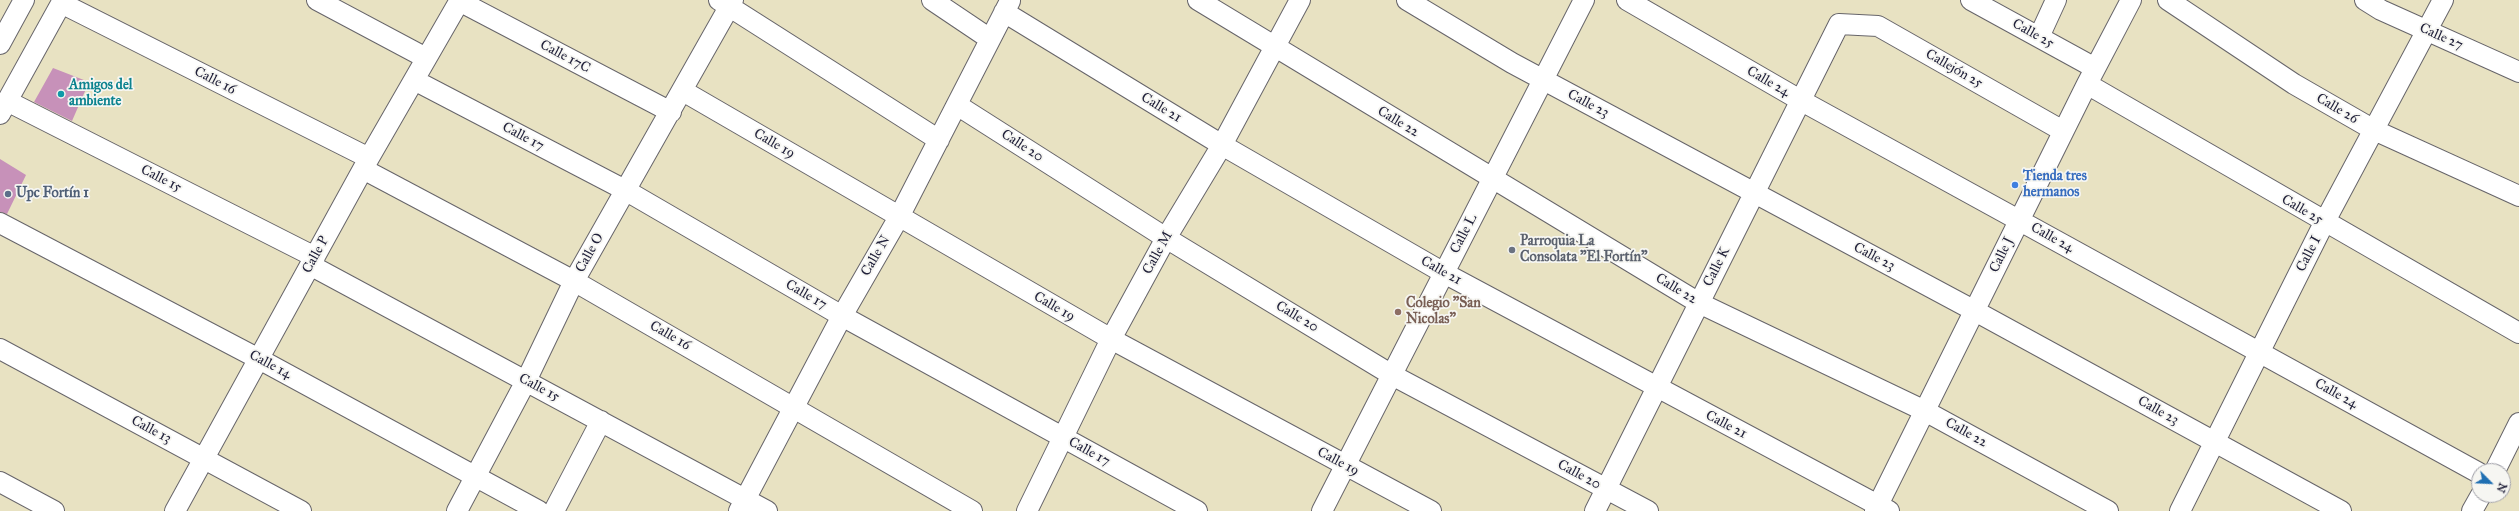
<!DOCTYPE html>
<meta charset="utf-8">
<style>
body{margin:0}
#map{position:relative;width:2519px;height:511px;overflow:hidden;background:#e8e2c2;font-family:"IM FELL Great Primer",serif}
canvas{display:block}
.north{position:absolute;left:2471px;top:463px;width:40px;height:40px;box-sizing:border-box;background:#f6f6f2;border:1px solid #a1a1a9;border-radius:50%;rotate:114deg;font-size:11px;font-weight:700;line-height:16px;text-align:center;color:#22223b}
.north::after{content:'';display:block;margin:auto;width:14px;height:18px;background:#1f6fb2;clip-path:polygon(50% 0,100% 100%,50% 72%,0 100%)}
</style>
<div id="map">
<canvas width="2519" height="511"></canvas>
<div class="north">N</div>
</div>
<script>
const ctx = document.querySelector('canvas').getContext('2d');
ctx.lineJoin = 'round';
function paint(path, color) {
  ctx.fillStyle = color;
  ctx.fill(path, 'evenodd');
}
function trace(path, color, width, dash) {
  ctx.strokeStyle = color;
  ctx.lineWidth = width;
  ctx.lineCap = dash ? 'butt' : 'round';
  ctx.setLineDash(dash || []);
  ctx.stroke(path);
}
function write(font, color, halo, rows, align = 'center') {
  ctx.font = font + ' "IM FELL Great Primer",serif';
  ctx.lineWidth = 3.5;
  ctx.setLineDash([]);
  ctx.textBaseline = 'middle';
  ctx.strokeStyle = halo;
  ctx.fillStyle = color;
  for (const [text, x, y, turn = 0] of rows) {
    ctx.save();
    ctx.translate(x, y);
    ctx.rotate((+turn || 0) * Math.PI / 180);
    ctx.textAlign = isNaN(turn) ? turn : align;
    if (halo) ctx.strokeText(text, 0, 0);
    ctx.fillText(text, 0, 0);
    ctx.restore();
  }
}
const building = new Path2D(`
 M53,68L89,82L72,121L34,102Z
 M0,159L26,175L7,214L0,212Z`);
const minor = new Path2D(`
 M317,0L426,58
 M719,0L939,140
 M932,0L990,39
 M1198,0L1699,303L1925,411L2108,511
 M1407,0L1512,63L1975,311L2341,511
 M1627,0L1800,100L2479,473
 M1971,0L2095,68
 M2168,0L2294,84L2374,130L2519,196
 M2365,0L2381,10L2519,72
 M459,1L671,112
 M61,3L369,158
 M1004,12L1222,145L1444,273L1889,511
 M2039,37L2056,0
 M0,44L24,0
 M414,80L625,190L842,316L1197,511
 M2087,84L2519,333
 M683,91L1111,339L1431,511
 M7,101L315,257
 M957,105L1166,238L1392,375L1648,511
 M0,114L63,0
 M363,169L574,281L972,511
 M0,223L259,359L539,511
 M310,265L767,511
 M0,349L301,511
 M2495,471L2519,423
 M0,482L54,511
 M175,511L369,158L460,0
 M457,511L526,381L574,281L733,0
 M554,511L601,421
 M739,511L842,316L899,217L1010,1
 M1027,511L1111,339L1166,238L1222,145L1300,0
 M1322,511L1584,0
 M1595,511L1839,24L1878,26L2063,131
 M1875,511L2087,84L2131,0
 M2180,511L2324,223L2443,0
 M2472,511L2481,495`);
const markers = [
 [61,94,4,"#0f9aa8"],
 [2015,185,4,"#3f7fe0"],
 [8,194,4,"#5c6f8a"],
 [1512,250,4,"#6b7280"],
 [1398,312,4,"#8d6e63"]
];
const streetNames = [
 ["Calle 25",2033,34,29],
 ["Calle 27",2441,37,24],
 ["Calle 17C",565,57,28],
 ["Callejón 25",1954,69,30],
 ["Calle 16",215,81,27],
 ["Calle 24",1768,82,30],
 ["Calle 23",1588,104,28],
 ["Calle 21",1161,108,31],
 ["Calle 26",2337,109,30],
 ["Calle 22",1398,122,31],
 ["Calle 17",523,137,28],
 ["Calle 19",774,144,30],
 ["Calle 20",1022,146,33],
 ["Calle 15",161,179,27],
 ["Calle 25",2302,210,30],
 ["Calle L",1464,234,-63],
 ["Calle 24",2052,238,29],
 ["Calle O",590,253,-61],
 ["Calle M",1158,253,-61],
 ["Calle I",2309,254,-63],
 ["Calle P",316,255,-61],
 ["Calle J",2002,255,-64],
 ["Calle N",876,256,-60],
 ["Calle 23",1874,257,28],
 ["Calle K",1717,267,-63],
 ["Calle 21",1441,271,29],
 ["Calle 22",1676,289,31],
 ["Calle 17",806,295,30],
 ["Calle 19",1054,307,30],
 ["Calle 20",1297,317,31],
 ["Calle 16",670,336,30],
 ["Calle 14",270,365,28],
 ["Calle 15",539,388,28],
 ["Calle 24",2336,394,29],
 ["Calle 23",2158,411,29],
 ["Calle 21",1726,425,28],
 ["Calle 13",151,430,28],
 ["Calle 22",1966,433,29],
 ["Calle 17",1089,452,29],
 ["Calle 19",1338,462,28],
 ["Calle 20",1579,475,28]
];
const cultureNames = [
 ["Amigos del",69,86],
 ["ambiente",69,102]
];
const shopNames = [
 ["Tienda tres",2023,177],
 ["hermanos",2023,193]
];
const serviceNames = [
 ["Upc Fortín 1",16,194]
];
const worshipNames = [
 ["Parroquia La",1520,242],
 ["Consolata \"El Fortín\"",1520,258]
];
const educationNames = [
 ["Colegio \"San",1406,304],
 ["Nicolas\"",1406,320]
];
paint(building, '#c791b9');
trace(minor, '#67656a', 22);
trace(minor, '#fff', 20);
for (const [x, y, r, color] of markers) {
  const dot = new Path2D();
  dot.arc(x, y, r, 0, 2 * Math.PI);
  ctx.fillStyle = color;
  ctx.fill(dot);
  trace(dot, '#f6f6f2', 1.5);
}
write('14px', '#22223b', '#f6f6f2', streetNames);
write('bold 14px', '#0d838f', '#f6f6f2', cultureNames, 'left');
write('bold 14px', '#366cbe', '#f6f6f2', shopNames, 'left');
write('bold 14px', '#4e5e75', '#f6f6f2', serviceNames, 'left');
write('bold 14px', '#5b616d', '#f6f6f2', worshipNames, 'left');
write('bold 14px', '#785e54', '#f6f6f2', educationNames, 'left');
</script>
